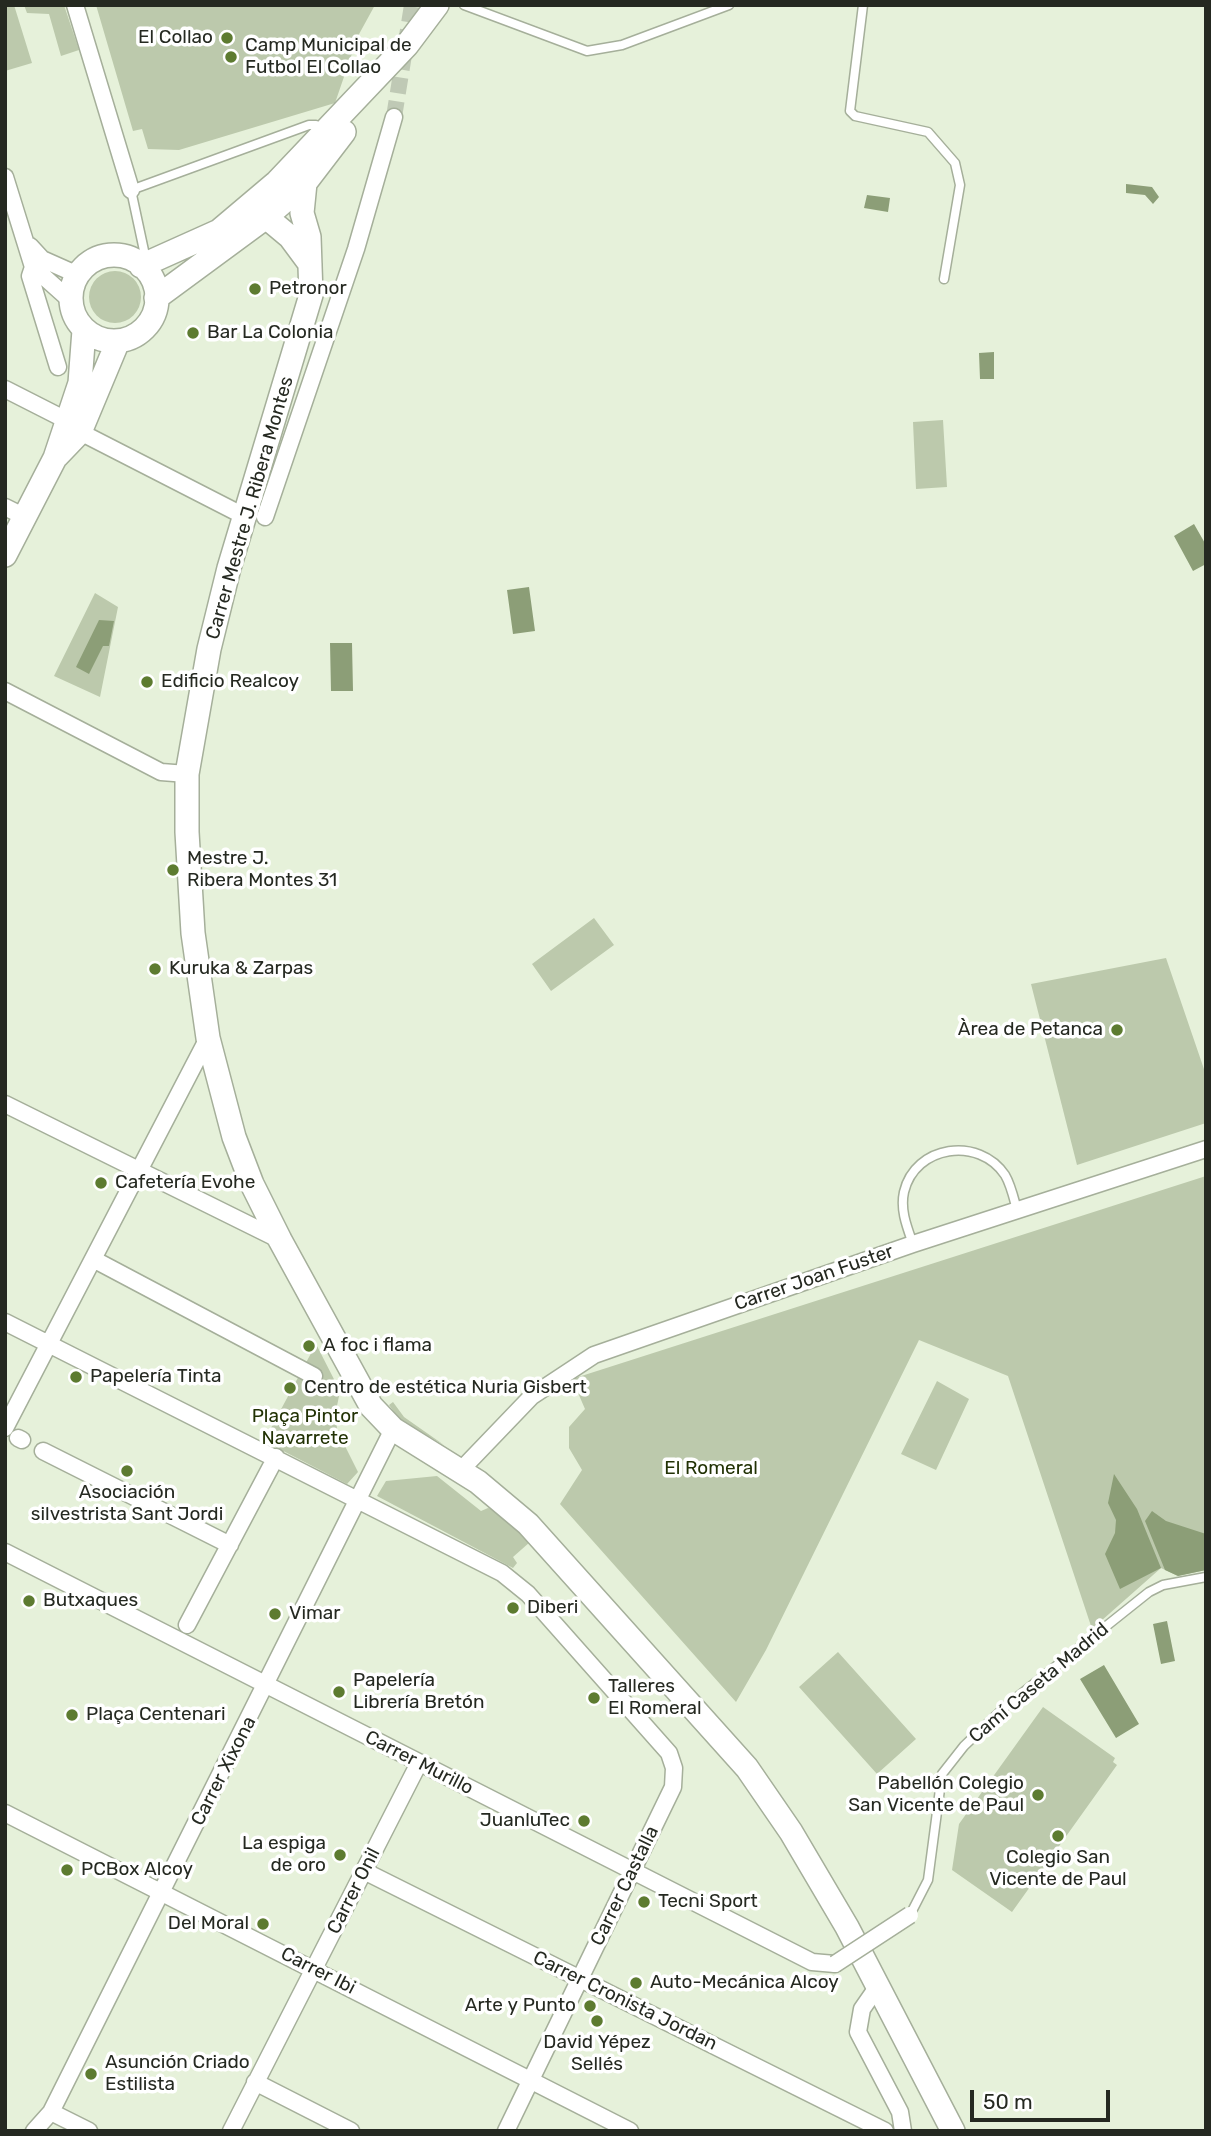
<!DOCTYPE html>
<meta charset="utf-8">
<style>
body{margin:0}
#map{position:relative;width:1211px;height:2136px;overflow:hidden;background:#e6f1da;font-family:Rubik,sans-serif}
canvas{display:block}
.frame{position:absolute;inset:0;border:7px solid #252921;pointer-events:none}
.scale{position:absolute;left:970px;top:2090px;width:140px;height:32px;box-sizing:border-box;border:4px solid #252921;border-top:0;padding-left:9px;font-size:21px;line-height:24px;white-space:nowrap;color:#252921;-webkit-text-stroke:5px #fff;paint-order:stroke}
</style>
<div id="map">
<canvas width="1211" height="2136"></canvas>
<div class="frame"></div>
<div class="scale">50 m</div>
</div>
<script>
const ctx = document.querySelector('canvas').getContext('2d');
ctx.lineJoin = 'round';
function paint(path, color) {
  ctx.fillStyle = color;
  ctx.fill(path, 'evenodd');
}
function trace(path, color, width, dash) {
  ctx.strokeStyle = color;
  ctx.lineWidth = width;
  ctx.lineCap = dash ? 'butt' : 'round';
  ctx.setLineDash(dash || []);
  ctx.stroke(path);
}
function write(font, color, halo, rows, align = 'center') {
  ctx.font = font + ' Rubik,sans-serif';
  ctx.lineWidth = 7;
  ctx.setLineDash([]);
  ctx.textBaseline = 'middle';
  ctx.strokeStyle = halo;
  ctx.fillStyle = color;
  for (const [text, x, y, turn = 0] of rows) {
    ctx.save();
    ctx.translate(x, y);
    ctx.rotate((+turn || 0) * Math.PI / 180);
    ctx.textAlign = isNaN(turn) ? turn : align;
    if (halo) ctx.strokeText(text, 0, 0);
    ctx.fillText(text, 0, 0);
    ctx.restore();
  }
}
const green = new Path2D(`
 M5,5H14L32,63L5,71Z
 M24,5H64L79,50L61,56L49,14L27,13Z
 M96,5H375L358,36L335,103L179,150L148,149L142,129L133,131Z
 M89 297a26 26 0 1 1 52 0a26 26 0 1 1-52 0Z
 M943,420L947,487L916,489L913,422Z
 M95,593L118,607L100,697L54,676Z
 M594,918L614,945L551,991L532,964Z
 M1166,958L1206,1075V1123L1077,1165L1031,984Z
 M1206,1176V1570L1178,1576L1161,1568L1092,1629L1008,1376L919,1340L766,1650L736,1702L560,1504L582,1470L569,1448V1427L585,1409L572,1379Z
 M316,1344L340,1391L336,1411L337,1430L358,1472L347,1484L264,1441Z
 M937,1381L969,1399L936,1470L901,1454Z
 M393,1402L404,1417L444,1445L400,1420L389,1405Z
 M437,1476L481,1511L488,1508L499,1511L530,1542L513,1557L517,1563L513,1568L377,1496L386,1481Z
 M838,1652L916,1739L877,1774L799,1687Z
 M1043,1707L1115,1758L1113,1762L1117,1765L1012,1912L952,1870L959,1824Z`);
const water = new Path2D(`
 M1126,184L1152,187L1159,197L1153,204L1145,195L1126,193Z
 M867,195L890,198L888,212L864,208Z
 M994,352V379H980L979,353Z
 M1194,524L1206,545V564L1193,571L1174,536Z
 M529,587L535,631L513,634L507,590Z
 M99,620L114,621L109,646H103L89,674L76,667Z
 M330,643H352L353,691H331Z
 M1114,1474L1137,1509L1161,1568L1120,1589L1105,1554L1115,1533L1116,1520L1108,1503Z
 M1152,1511L1166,1521L1206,1534V1570L1178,1576L1165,1570L1145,1521Z
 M1167,1621L1175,1661L1161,1664L1153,1624Z
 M1104,1665L1139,1724L1116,1738L1080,1679Z`);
const streetTunnel = new Path2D(`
 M394,117L412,5`);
const lane = new Path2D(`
 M464,5L587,51L622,45L729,5
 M863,5L850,111L855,116L928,132L955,163L960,185L944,279
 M146,260L131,190L309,125H316L322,131
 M913,1244C907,1227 900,1210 904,1192C915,1145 979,1136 1005,1175C1011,1185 1014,1199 1017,1210
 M910,1915L928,1880L942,1774L964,1746L1006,1706L1149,1592L1163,1585L1206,1577`);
const street = new Path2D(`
 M75,5L131,190
 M5,177L33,267L71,301
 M30,246L42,259L78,275
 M33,267L30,276L58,367
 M5,389L66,420
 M80,432L244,516
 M5,507L25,517
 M265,517L356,249L394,117
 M5,691L161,772L187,774
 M5,1104L280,1240
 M93,1259L314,1376
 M5,1322L502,1573L528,1594L669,1753L674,1768L673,1787L506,2131
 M5,1428L208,1038
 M18,1438L22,1440
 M43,1451L230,1545
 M460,1471L532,1396L594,1355L913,1244L1206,1149
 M5,1552L812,1962L835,1964
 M187,1625L276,1457
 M5,1813L630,2131
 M364,1871L885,2131
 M878,1986L862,2009L858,2032L900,2112L903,2131
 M255,2082L351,2131
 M51,2112L89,2131
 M34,2131L51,2112L393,1429
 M231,2131L419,1763`);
const secondary = new Path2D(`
 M305,183L302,213L309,237L311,295L229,568L209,649L187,774V832L193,933L208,1038L234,1137L252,1184L280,1240L371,1406L393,1429L478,1482L528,1524L747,1768L791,1832L847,1927L953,2131
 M266,217L290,237L310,264
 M71 298a43 43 0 1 1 86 0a43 43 0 1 1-86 0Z
 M141,266L219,231L277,182L407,45L437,5
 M156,298L266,217L305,183L344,132
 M57,456L80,432L118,341
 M5,555L55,458L80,383L84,330`);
const streetBridge = new Path2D(`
 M835,1964L910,1915`);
const markers = [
 [227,38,7,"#5d7b30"],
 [231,57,7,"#5d7b30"],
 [255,289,7,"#5d7b30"],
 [193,333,7,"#5d7b30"],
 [147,682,7,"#5d7b30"],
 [173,870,7,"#5d7b30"],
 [155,969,7,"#5d7b30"],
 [1117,1030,7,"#5d7b30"],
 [101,1183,7,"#5d7b30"],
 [309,1346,7,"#5d7b30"],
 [76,1377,7,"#5d7b30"],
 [290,1388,7,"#5d7b30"],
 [127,1471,7,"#5d7b30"],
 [29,1601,7,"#5d7b30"],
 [513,1608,7,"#5d7b30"],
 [275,1614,7,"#5d7b30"],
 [339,1692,7,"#5d7b30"],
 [594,1698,7,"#5d7b30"],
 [72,1715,7,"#5d7b30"],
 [1038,1795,7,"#5d7b30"],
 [584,1821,7,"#5d7b30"],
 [1058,1836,7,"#5d7b30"],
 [340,1855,7,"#5d7b30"],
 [67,1870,7,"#5d7b30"],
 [644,1902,7,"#5d7b30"],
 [263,1924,7,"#5d7b30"],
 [636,1983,7,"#5d7b30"],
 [590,2006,7,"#5d7b30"],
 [597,2021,7,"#5d7b30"],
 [91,2074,7,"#5d7b30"]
];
const poiNames = [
 ["El Collao",213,38,"right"],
 ["Camp Municipal de",245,46],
 ["Futbol El Collao",245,68],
 ["Petronor",269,289],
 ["Bar La Colonia",207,333],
 ["Edificio Realcoy",161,682],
 ["Mestre J.",187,859],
 ["Ribera Montes 31",187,881],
 ["Kuruka & Zarpas",169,969],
 ["Àrea de Petanca",1103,1030,"right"],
 ["Cafetería Evohe",115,1183],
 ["A foc i flama",323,1346],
 ["Papelería Tinta",90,1377],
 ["Centro de estética Nuria Gisbert",304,1388],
 ["Asociación",127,1493,"center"],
 ["silvestrista Sant Jordi",127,1515,"center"],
 ["Butxaques",43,1601],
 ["Diberi",527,1608],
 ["Vimar",289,1614],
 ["Papelería",353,1681],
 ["Librería Bretón",353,1703],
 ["Talleres",608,1687],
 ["El Romeral",608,1709],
 ["Plaça Centenari",86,1715],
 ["Pabellón Colegio",1024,1784,"right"],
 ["San Vicente de Paul",1024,1806,"right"],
 ["JuanluTec",570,1821,"right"],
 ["La espiga",326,1844,"right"],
 ["de oro",326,1866,"right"],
 ["Colegio San",1058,1858,"center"],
 ["Vicente de Paul",1058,1880,"center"],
 ["PCBox Alcoy",81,1870],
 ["Tecni Sport",658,1902],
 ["Del Moral",249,1924,"right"],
 ["Auto-Mecánica Alcoy",650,1983],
 ["Arte y Punto",576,2006,"right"],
 ["David Yépez",597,2043,"center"],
 ["Sellés",597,2065,"center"],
 ["Asunción Criado",105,2063],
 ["Estilista",105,2085]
];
const streetNames = [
 ["Carrer Mestre J. Ribera Montes",250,508,-74],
 ["Carrer Joan Fuster",814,1278,-19],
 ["Camí Caseta Madrid",1039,1683,-40],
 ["Carrer Murillo",419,1763,27],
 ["Carrer Xixona",224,1771,-63],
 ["Carrer Castalla",625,1886,-64],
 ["Carrer Onil",354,1891,-63],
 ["Carrer Ibi",318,1971,27],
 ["Carrer Cronista Jordan",625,2001,26]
];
const parkNames = [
 ["Plaça Pintor",305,1417],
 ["Navarrete",305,1439],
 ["El Romeral",711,1469]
];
paint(green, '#bcc9ac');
paint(water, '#8c9e77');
trace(streetTunnel, '#bfc9b5', 16, [16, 8]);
trace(lane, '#a5af9a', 11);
trace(street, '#a5af9a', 19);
trace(secondary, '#a5af9a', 26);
trace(lane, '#fff', 8);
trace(street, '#fff', 16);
trace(secondary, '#fff', 23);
trace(streetBridge, '#a5af9a', 19, []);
trace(streetBridge, '#fff', 16);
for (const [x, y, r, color] of markers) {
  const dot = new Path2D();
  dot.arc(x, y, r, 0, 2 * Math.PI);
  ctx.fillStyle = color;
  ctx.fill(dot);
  trace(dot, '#fff', 2.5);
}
write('19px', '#252921', '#fff', poiNames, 'left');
write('19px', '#252921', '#fff', streetNames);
write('19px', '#223205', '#fff', parkNames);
</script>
